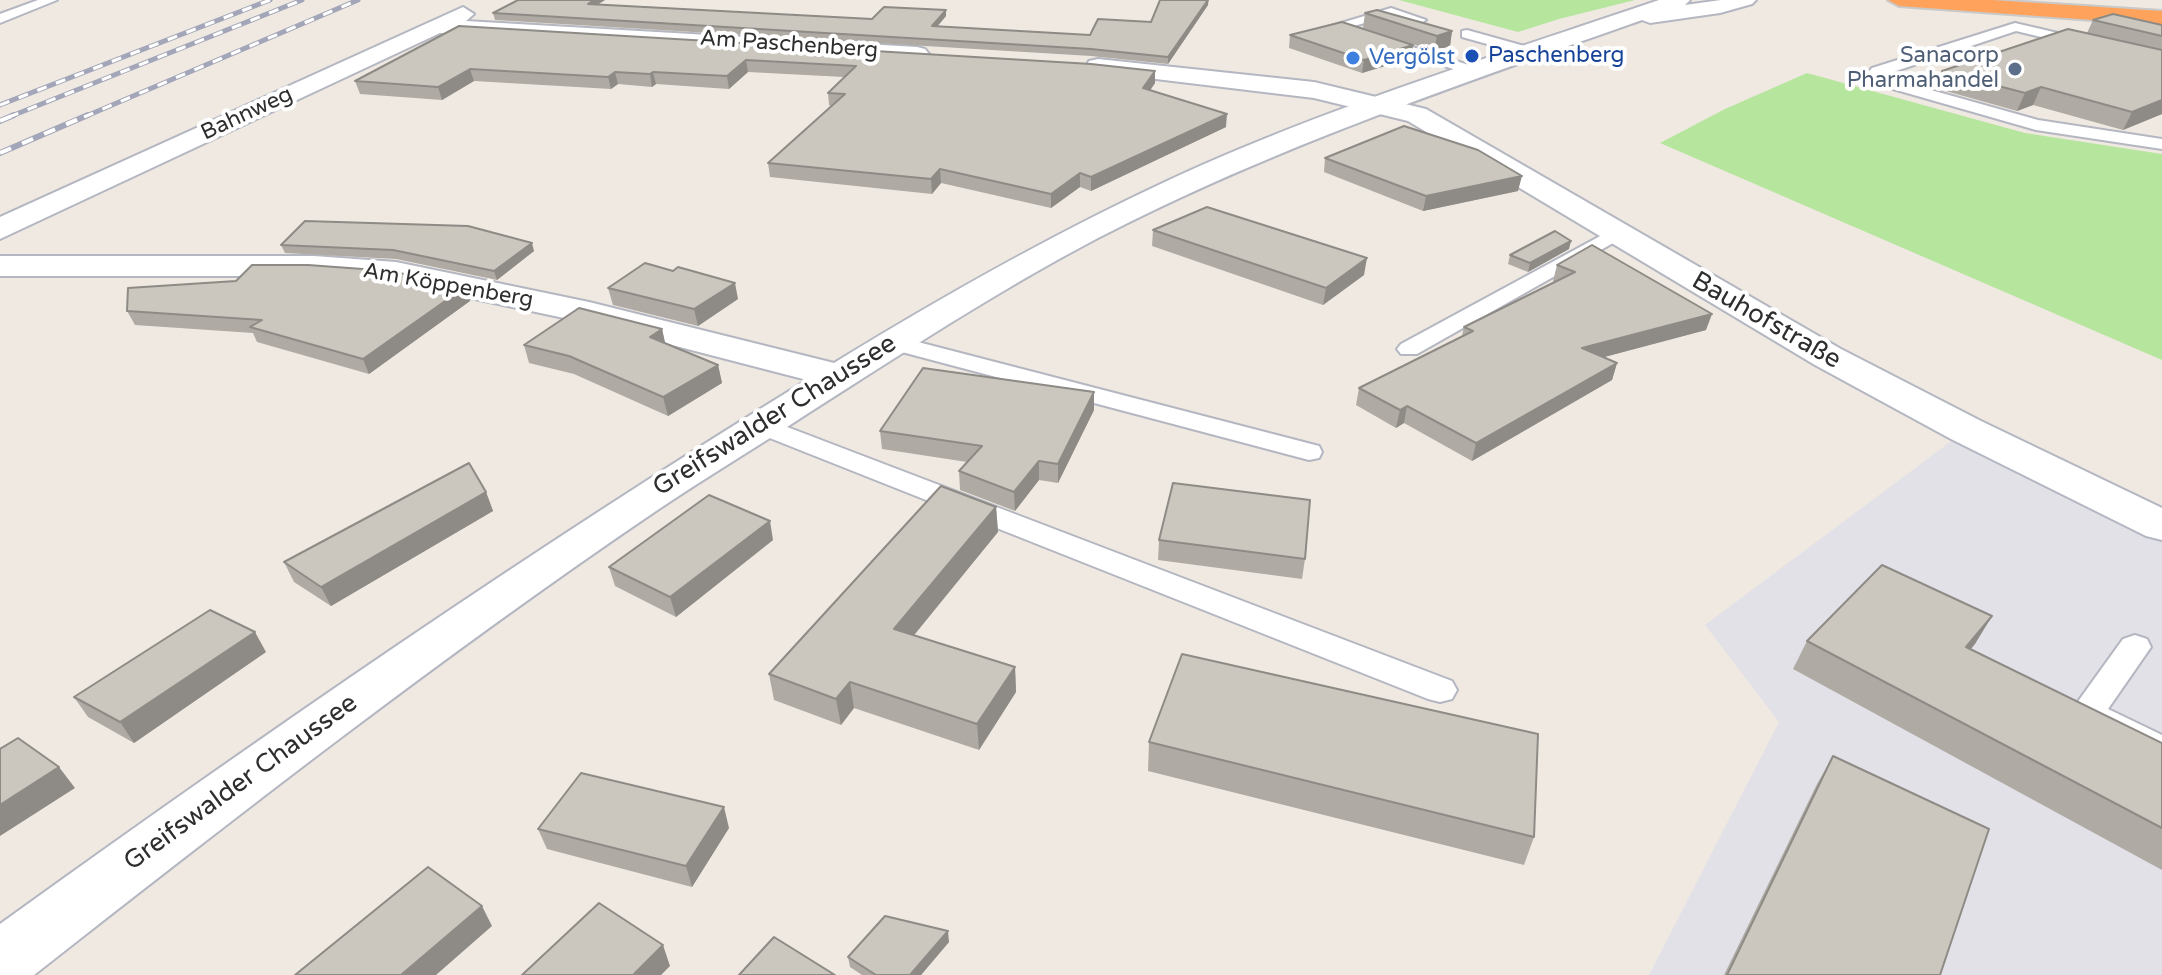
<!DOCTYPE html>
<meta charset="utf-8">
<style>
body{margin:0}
canvas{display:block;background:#efe9e1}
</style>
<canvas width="2162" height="975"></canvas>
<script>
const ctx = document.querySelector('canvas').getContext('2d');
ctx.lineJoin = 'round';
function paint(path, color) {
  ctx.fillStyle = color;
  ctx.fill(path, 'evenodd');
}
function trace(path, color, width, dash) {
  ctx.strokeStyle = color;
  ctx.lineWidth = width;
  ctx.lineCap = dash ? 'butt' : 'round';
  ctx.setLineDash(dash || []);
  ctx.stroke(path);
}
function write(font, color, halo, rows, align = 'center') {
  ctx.font = font + ' "Varela Round",sans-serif';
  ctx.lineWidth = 8;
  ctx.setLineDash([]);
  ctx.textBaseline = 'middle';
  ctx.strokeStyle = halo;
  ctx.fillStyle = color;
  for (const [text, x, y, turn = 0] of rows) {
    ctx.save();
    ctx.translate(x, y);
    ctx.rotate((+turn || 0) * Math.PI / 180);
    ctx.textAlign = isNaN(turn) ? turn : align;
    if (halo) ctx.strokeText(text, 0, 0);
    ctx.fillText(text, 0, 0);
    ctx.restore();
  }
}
const industrial = new Path2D(`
 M1966,430L2162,526V975H1649L1779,722L1705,625Z`);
const green = new Path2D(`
 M1399,0H1635L1559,19L1518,32Z
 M1807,73L2025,133L2162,154V360L1660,143L1725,109Z`);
const lane = new Path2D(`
 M38,0H57L0,23V14Z
 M1391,8L1426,20L1419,24L1391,16L1350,27L1481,69V75H1471L1328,27Z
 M2015,23L2088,40L2090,43L2083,47L2016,31L1881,76L2038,120L2162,139V149L2036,130L1865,81L1863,78L1872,68Z
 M1467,30L1535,49L1537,52L1530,56L1462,37V31Z
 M1615,228L1625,234L1622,238L1417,354H1401L1397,349L1401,344Z
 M891,335L1319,446L1322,452L1319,458L1309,460L883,347L879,342L883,337Z
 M761,417L1452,681L1457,690L1452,699L1440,702L1428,699L752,431L748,425L752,419Z
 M2135,635L2147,639L2151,647L2108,709L2162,735V765L2074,723L2069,714L2123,639Z`);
const street = new Path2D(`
 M463,7L474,14L466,21L917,47L925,49L929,54L925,59L917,61L440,33L0,239V217Z
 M1098,59L1314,82L1426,109L1841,349L1981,421L2162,508V540L2146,536L1951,439L1815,365L1408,121L1314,98L1089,71L1086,66L1089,61Z`);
const secondary = new Path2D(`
 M1659,0H1690L1685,5L1721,0H1756L1752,4L1720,13L1650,23L1642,20C1458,85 1272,148 1098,238C997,291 903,353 807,414C757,447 705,478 656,511C442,656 237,816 34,975H0V924C264,734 530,550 807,380L587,323L396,282L314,276H0V256H314L396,262L589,302L834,363C953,290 1074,222 1202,165C1350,100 1506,52 1659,0Z`);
const highway = new Path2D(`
 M1888,0H1992L2162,11V25L1899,6Z`);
const railFar1 = new Path2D(`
 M0,105L270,0
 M9,117L302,0
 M84,117L358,0`);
const rail = new Path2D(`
 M0,121L14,115
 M0,153L88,115`);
const wall = new Path2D(`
 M518,0H605L598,4L872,19L946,16L938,26L1090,35L1151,22L1160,0H1209L1208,5L1168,64L1091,56L495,20L493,13Z
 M1365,13L1452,31L1450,46L1434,51L1363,28Z
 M2093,20L2162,25V114L2123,130L2033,105L2017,111L1935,88L1942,71L2087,33Z
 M459,26L1155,83L1150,90L1226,127L1091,191L1080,187L1051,208L941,183L932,194L770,177L768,163L831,106L829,105L828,93L844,77L748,72L729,89L656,84L652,87L618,84L611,89L474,81L442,100L360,94L355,81Z
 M1290,35L1413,45L1411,58L1362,73L1289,48Z
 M1325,158L1518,191L1423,211L1324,172Z
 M1153,230L1364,275L1323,305L1152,246Z
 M281,245L534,251L497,280L396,259L285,253Z
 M1592,245L1706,330L1604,357L1617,363L1612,380L1472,461L1404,423L1396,428L1356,405L1359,388L1462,336L1464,327L1555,282L1553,281L1557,265Z
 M1569,249L1528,272L1508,264L1510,255Z
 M673,271L738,299L698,326L613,305L608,288Z
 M465,287L470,301L369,374L257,342L253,333L135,325L127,311Z
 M662,329L665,343L718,365L722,383L668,416L574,374L529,363L524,345Z
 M1094,410L1058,483L1039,480L1015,511L960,490L959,471L967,462L882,449L880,431Z
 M486,492L493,511L331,606L294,582L284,562Z
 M996,507L998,532L913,635L1015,667L1016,692L979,750L854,708L841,725L774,700L769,674Z
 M773,540L676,617L615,586L609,567Z
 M1159,540L1305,559L1302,579L1158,560Z
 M1992,616L1971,649L2162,743V870L1793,669L1807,641Z
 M266,652L134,743L88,717L74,697Z
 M1149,742L1534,837L1524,865L1148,771Z
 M1833,756L1940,975H1724L1817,784Z
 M729,828L692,887L547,849L538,829Z
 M949,942L921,975H862L850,967L848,957Z`);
const shadedWall = new Path2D(`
 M594,0H605L589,10L588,4Z
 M1208,0V5L1168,64V57Z
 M946,10V16L932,32V26Z
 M1452,31L1450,46L1434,51L1437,36Z
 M1413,45L1411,58L1362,73L1364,60Z
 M746,60L748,72L729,89L727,76Z
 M470,69L474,81L442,100L438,87Z
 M1155,71V83L1143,101V88Z
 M615,72L618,84L611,89L608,77Z
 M653,72L656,84L652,87L650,74Z
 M2041,87L2033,105L2017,111L2025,93Z
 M2162,100V114L2123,130L2132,112Z
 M1227,114L1226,127L1091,191V177Z
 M940,169L941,183L932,194L931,179Z
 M1080,173V187L1051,208V194Z
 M1522,176L1518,191L1423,211L1426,196Z
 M1571,241L1569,249L1528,272L1530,263Z
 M532,243L534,251L497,280L494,271Z
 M1367,258L1364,275L1323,305L1326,288Z
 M735,283L738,299L698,326L694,309Z
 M465,287L470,301L369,374L363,359Z
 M1712,314L1706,330L1578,364L1582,348Z
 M662,329L666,347L650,337Z
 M1617,363L1612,380L1472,461L1476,443Z
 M718,365L722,383L668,416L663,397Z
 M1094,392V410L1058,483V464Z
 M1407,406L1404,423L1396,428L1400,410Z
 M1039,461V480L1015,511L1014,492Z
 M486,492L493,511L331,606L321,587Z
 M996,507L998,532L898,655L894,629Z
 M770,521L773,540L676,617L670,597Z
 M1992,616L1975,644L1950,675L1966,647Z
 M255,632L266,652L134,743L120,722Z
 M1015,667L1016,692L979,750L977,724Z
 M850,682L854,708L841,725L836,699Z
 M59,767L75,788L0,836V805Z
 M724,807L729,828L692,887L686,866Z
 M482,906L492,926L436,975H401Z
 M948,931L949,942L921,975H910Z
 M663,945L670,966L661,975H633Z`);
const building = new Path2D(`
 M518,0H594L588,4L872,19L884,7L946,10L932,26L1090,35L1098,19L1151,22L1160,0H1208L1168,57L1091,49L493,13Z
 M1377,10L1452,31L1437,36L1365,13Z
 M2113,14L2162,25V36L2093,20Z
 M1342,22L1413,45L1364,60L1290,35Z
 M459,26L1091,64L1155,71L1143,88L1227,114L1091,177L1080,173L1051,194L940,169L931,179L768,163L845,94L828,93L856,66L746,60L727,76L653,72L650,74L615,72L608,77L470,69L438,87L355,81Z
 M2068,29L2162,50V100L2132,112L2041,87L2025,93L1942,71Z
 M1404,126L1478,150L1522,176L1426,196L1325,158Z
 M1207,207L1367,258L1326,288L1153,230Z
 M305,221L468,226L532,243L494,271L393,250L281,245Z
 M1555,231L1571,241L1530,263L1510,255Z
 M1592,245L1712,314L1582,348L1617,363L1476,443L1407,406L1400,410L1359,388L1473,331L1464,327L1575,272L1557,265Z
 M645,263L673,271L678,267L735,283L694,309L608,288Z
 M252,265H308L390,271L465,287L363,359L250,327L262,320L127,311L128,288L236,281Z
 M579,308L662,329L650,337L718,365L663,397L569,356L524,345Z
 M923,368L1094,392L1058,464L1039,461L1014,492L959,471L982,446L880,431Z
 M469,463L486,492L321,587L284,562Z
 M1173,483L1310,500L1305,559L1159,540Z
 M941,486L996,507L894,629L1015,667L977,724L850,682L836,699L769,674Z
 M709,495L770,521L670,597L609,567Z
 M1882,565L1992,616L1966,647L2162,743V828L1807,641Z
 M210,610L255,632L120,722L74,697Z
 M1182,654L1538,734L1534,837L1149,742Z
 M18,738L59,767L0,805V749Z
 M1833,756L1989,829L1940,975H1727Z
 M581,773L724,807L686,866L538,829Z
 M428,867L482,906L401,975H295Z
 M599,903L663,945L633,975H522Z
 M885,916L948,931L910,975H876L848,957Z
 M774,937L835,975H739Z`);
const markers = [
 [1472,56,8,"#1a4fb4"],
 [1353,58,8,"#3f7fe0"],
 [2015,69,8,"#5c6f8a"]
];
const farStreetnames = [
 ["Am Paschenberg",789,45,4],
 ["Bahnweg",247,114,-25],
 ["Am Köppenberg",448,286,10]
];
const farTransitnames = [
 ["Paschenberg",1488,56]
];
const farServicenames = [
 ["Sanacorp",1999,56],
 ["Pharmahandel",1999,81]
];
const farShopnames = [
 ["Vergölst",1369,58]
];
const streetNames = [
 ["Bauhofstraße",1766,321,30],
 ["Greifswalder Chaussee",775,416,-32],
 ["Greifswalder Chaussee",241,783,-36]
];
paint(industrial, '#e3e1e8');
paint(green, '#b6e59e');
trace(lane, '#b4b7c1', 4);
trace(street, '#b4b7c1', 4);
trace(secondary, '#b4b7c1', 4);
trace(highway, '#c9c9c9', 4);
paint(lane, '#fff');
paint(street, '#fff');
paint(secondary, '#fff');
paint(highway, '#ffa35c');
trace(railFar1, '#a3a6b8', 5);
trace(rail, '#a3a6b8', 6);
trace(railFar1, '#fff', 3, [10]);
trace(rail, '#fff', 4, [12]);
paint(wall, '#afaba4');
paint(shadedWall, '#8e8b86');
paint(building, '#cbc7bf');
trace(building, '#8e8b86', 2);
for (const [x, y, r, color] of markers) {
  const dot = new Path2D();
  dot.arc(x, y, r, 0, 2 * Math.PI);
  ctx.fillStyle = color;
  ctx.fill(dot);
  trace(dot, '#fff', 3);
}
write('22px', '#2e2e2e', '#fff', farStreetnames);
write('22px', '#164399', '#fff', farTransitnames, 'left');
write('22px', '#4e5e75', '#fff', farServicenames, 'right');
write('22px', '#366cbe', '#fff', farShopnames, 'left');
write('26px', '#2e2e2e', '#fff', streetNames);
</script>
